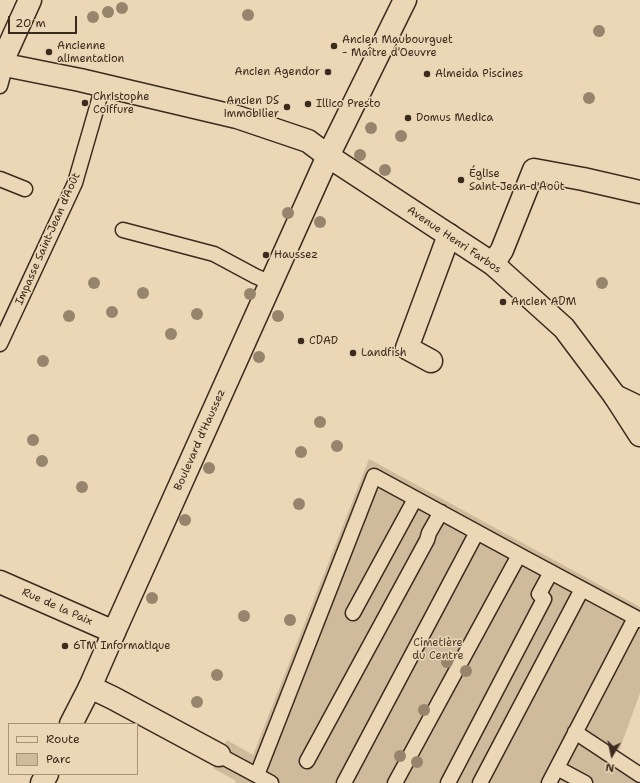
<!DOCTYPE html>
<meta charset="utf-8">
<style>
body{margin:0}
#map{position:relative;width:640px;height:783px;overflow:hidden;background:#ebd7b5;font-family:"Shantell Sans",sans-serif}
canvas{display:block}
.legend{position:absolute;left:8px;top:723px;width:130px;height:52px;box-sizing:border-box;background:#ebd7b5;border:1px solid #a59279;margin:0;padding:5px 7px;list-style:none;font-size:12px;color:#3b2a1e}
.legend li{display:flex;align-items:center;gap:8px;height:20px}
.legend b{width:20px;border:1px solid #a59279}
.north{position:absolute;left:592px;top:735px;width:40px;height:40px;-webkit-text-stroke:3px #ebd7b5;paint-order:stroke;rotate:189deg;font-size:11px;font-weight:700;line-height:16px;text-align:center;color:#3b2a1e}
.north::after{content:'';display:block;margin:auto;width:14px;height:18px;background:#3b2a1e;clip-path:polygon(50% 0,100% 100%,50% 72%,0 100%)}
.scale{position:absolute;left:8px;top:16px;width:69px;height:18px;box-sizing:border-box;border:2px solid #3b2a1e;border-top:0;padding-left:5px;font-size:12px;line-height:14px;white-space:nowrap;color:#3b2a1e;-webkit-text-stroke:3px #ebd7b5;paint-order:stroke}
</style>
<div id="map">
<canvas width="640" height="783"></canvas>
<ul class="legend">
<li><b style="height:5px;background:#ebd7b5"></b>Route</li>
<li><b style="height:11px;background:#cfbb9c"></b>Parc</li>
</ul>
<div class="north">N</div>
<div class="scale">20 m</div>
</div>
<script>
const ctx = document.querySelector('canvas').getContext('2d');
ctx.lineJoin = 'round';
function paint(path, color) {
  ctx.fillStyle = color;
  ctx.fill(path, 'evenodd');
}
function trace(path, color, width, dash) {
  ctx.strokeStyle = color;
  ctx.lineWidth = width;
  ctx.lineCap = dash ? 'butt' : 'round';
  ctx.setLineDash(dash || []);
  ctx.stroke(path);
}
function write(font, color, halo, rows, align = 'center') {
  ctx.font = font + ' "Shantell Sans",sans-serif';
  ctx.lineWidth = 3;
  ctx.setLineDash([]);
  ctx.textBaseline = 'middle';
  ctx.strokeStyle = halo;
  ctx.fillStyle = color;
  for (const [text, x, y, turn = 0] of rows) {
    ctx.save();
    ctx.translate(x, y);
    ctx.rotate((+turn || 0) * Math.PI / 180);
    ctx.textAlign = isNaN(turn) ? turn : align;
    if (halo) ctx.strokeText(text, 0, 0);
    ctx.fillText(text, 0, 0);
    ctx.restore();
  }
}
const green = new Path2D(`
 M369,459L640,607V693L619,751L640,767V783H235L236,781L213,768L227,740L253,755Z`);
const lane = new Path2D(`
 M0,86L6,64
 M0,179L25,189
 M123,230L214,254L255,276L271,283
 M0,344L75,183L103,86
 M353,613L415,499
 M575,732L640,775
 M219,755L271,783
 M307,761L427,540L429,533L441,512
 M557,768L585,783
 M257,775L374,476L519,555
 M344,783L477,532
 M395,783L519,555L640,620
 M448,783L544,599L539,594L551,572
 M480,783L582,589
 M549,783L635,618`);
const street = new Path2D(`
 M0,64L80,80L237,117L308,141L328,156
 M1,64L30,0
 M493,264L502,250L534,170L583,179L640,192
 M431,361L407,348L449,235
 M615,396L640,408
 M0,582L114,632
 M90,687L113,698L219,755`);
const secondary = new Path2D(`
 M328,156L493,264L564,328L615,396L640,435
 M71,724L90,687L114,632L328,156L405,0
 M42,783L47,774`);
const trees = [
 [122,8],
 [108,12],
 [248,15],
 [93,17],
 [599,31],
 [589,98],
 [371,128],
 [401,136],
 [360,155],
 [385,170],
 [288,213],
 [320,222],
 [94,283],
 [602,283],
 [143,293],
 [250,294],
 [112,312],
 [197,314],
 [69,316],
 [278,316],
 [171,334],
 [259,357],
 [43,361],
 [320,422],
 [33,440],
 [337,446],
 [301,452],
 [42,461],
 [209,468],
 [82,487],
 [299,504],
 [185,520],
 [152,598],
 [244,616],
 [290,620],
 [447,662],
 [466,671],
 [217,675],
 [197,702],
 [424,710],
 [400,756],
 [417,762]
];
const markers = [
 [334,46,4,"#3b2a1e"],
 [49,52,4,"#3b2a1e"],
 [328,72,4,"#3b2a1e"],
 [427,74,4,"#3b2a1e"],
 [85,103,4,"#3b2a1e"],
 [308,104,4,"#3b2a1e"],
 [287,107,4,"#3b2a1e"],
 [408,118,4,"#3b2a1e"],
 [461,180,4,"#3b2a1e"],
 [266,255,4,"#3b2a1e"],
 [503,302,4,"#3b2a1e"],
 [301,341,4,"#3b2a1e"],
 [353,353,4,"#3b2a1e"],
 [65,646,4,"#3b2a1e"]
];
const poiNames = [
 ["Ancien Maubourguet",342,40],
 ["- Maître d'Oeuvre",342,53],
 ["Ancienne",57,46],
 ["alimentation",57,59],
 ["Ancien Agendor",320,72,"right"],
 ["Almeida Piscines",435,74],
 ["Christophe",93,97],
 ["Coiffure",93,110],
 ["Ancien DS",279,101,"right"],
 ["immobilier",279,114,"right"],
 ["Illico Presto",316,104],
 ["Domus Medica",416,118],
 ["Église",469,174],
 ["Saint-Jean-d'Août",469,187],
 ["Haussez",274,255],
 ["Ancien ADM",511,302],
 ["CDAD",309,341],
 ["Landfish",361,353],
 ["6TM Informatique",73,646]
];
const streetNames = [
 ["Impasse Saint-Jean d'Août",48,239,-66],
 ["Avenue Henri Farbos",454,240,34],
 ["Boulevard d'Haussez",200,440,-66],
 ["Rue de la Paix",57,607,24]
];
const parkNames = [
 ["Cimetière",438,643],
 ["du Centre",438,656]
];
paint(green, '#cfbb9c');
trace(lane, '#3b2a1e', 17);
trace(street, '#3b2a1e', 25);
trace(secondary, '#3b2a1e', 25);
trace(lane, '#ebd7b5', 14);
trace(street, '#ebd7b5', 22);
trace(secondary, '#ebd7b5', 22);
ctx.fillStyle = '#96846c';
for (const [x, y] of trees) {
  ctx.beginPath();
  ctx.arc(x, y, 6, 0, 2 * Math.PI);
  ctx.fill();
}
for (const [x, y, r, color] of markers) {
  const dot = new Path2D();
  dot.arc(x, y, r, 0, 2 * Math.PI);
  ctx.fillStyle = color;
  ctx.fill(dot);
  trace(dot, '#ebd7b5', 1.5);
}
write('11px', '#3b2a1e', '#ebd7b5', poiNames, 'left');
write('11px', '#3b2a1e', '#ebd7b5', streetNames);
write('11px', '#514031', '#ebd7b5', parkNames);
</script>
